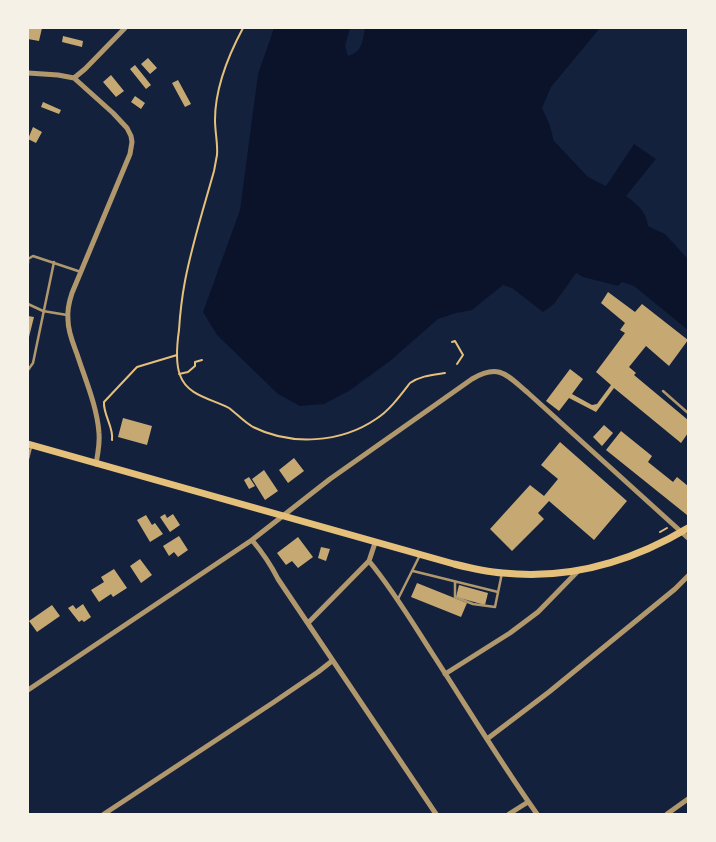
<!DOCTYPE html>
<style>
body{margin:0}
#map{position:relative;width:716px;height:842px;overflow:hidden;background:#14213d;font-family:Quicksand,sans-serif}
canvas{display:block}
.frame{position:absolute;inset:0;border:29px solid #f6f1e7;pointer-events:none}
</style>
<div id="map">
<canvas width="716" height="842"></canvas>
<div class="frame"></div>
</div>
<script>
const ctx = document.querySelector('canvas').getContext('2d');
ctx.lineJoin = 'round';
function paint(path, color) {
  ctx.fillStyle = color;
  ctx.fill(path, 'evenodd');
}
function trace(path, color, width, dash) {
  ctx.strokeStyle = color;
  ctx.lineWidth = width;
  ctx.lineCap = dash ? 'butt' : 'round';
  ctx.setLineDash(dash || []);
  ctx.stroke(path);
}
const water = new Path2D(`
 M274,28H309L313,29L314,28H350L345,46L348,56C363,51 362,42 365,28H600L551,87L542,108L549,123L554,141L588,177L606,186L634,144L656,159L626,196C638,205 646,211 648,226L665,234L688,259V330L634,286L622,282L618,286L583,277L576,273L554,304L543,312L512,288L503,285L472,310L456,313L438,319L390,361L349,391L324,404L300,406L278,394L217,335L203,312L240,210L258,74Z`);
const building = new Path2D(`
 M28,28H42L39,41L28,39Z
 M63,36L83,41L82,47L62,42Z
 M148,58L157,68L150,74L141,64Z
 M135,65L151,85L146,89L130,69Z
 M111,75L124,91L116,97L103,82Z
 M178,80L191,104L185,107L172,83Z
 M135,96L145,103L141,109L131,102Z
 M43,102L61,110L59,114L41,107Z
 M33,127L42,132L36,143L28,139Z
 M608,292L635,312L642,304L688,340L669,366L646,346L629,367L636,373L634,375L688,420V433L681,443L614,388L596,412L569,398L559,411L546,401L570,369L583,379L572,394L592,405L597,404L611,385L596,372L625,333L620,330L625,323L601,303Z
 M28,316L34,317L28,341Z
 M123,418L152,426L147,445L118,437Z
 M604,425L613,433L602,446L593,437Z
 M621,431L652,456L648,462L673,482L677,477L688,486V513L687,515L606,450Z
 M560,442L627,501L594,540L549,501L538,513L544,519L512,551L490,529L530,485L544,496L558,479L541,465Z
 M294,458L304,471L288,483L279,470Z
 M264,470L278,491L265,500L252,479Z
 M249,477L255,486L249,489L244,480Z
 M165,514L167,518L173,514L180,525L170,532L160,517Z
 M146,515L152,525L155,523L163,534L150,542L137,520Z
 M179,536L188,550L178,557L174,552L169,556L163,546Z
 M298,537L313,557L298,568L292,561L286,565L277,553Z
 M321,547L330,549L326,561L318,558Z
 M140,559L152,575L141,583L130,566Z
 M114,569L127,588L113,597L111,594L99,602L91,590L104,582L101,577Z
 M417,583L467,603L461,617L411,597Z
 M459,585L488,593L485,605L456,597Z
 M83,604L91,617L84,622L82,620L79,622L68,608L73,605L76,609Z
 M52,605L60,616L37,632L29,621Z`);
const path = new Path2D(`
 M243,28C228,56 215,87 215,120C215,132 218,144 217,155C216,160 215,166 214,171C204,207 192,244 185,281C182,297 180,314 179,330C177,344 175,362 180,375C187,396 213,399 229,408C237,414 244,422 253,427C291,446 341,443 376,419C389,411 400,396 410,383C420,376 432,375 445,373
 M452,342L455,341L463,355L457,364
 M179,374L188,372L195,366V362L202,360
 M112,440C114,427 103,415 104,402L137,367L177,355
 M660,532L667,528`);
const service = new Path2D(`
 M28,263V259L33,256L81,272
 M28,304L43,311L67,315
 M28,370L33,363L54,262
 M663,391L688,413
 M28,459L31,447
 M413,571L498,592
 M455,582V597L473,604L495,607L502,573
 M398,599L420,555`);
const minor = new Path2D(`
 M28,73L58,75L74,78L85,69L125,28
 M74,78L113,113L127,128L131,136L132,142L130,154L72,293C69,302 67,311 68,320C68,332 73,343 77,354C85,379 97,406 99,433C100,443 98,453 96,464
 M252,540C262,552 271,565 278,579L436,814
 M369,561C393,590 412,622 432,653C467,707 500,762 537,814
 M308,623L369,561L375,543
 M445,674L510,633L538,612L578,571
 M28,690L252,540L330,479L472,379C499,363 507,375 527,392L688,538
 M487,739L549,692L675,589L688,576
 M104,814L274,702L318,672L332,661
 M509,814L528,802
 M667,814L688,799`);
const secondary = new Path2D(`
 M28,444L454,564C470,568 487,572 503,573C570,580 631,562 688,528`);
paint(water, '#0b132b');
paint(building, '#c6a872');
trace(path, '#e5c07b', 2);
trace(service, '#b1986c', 2.5);
trace(minor, '#b1986c', 5);
trace(secondary, '#e5c07b', 7);
</script>
